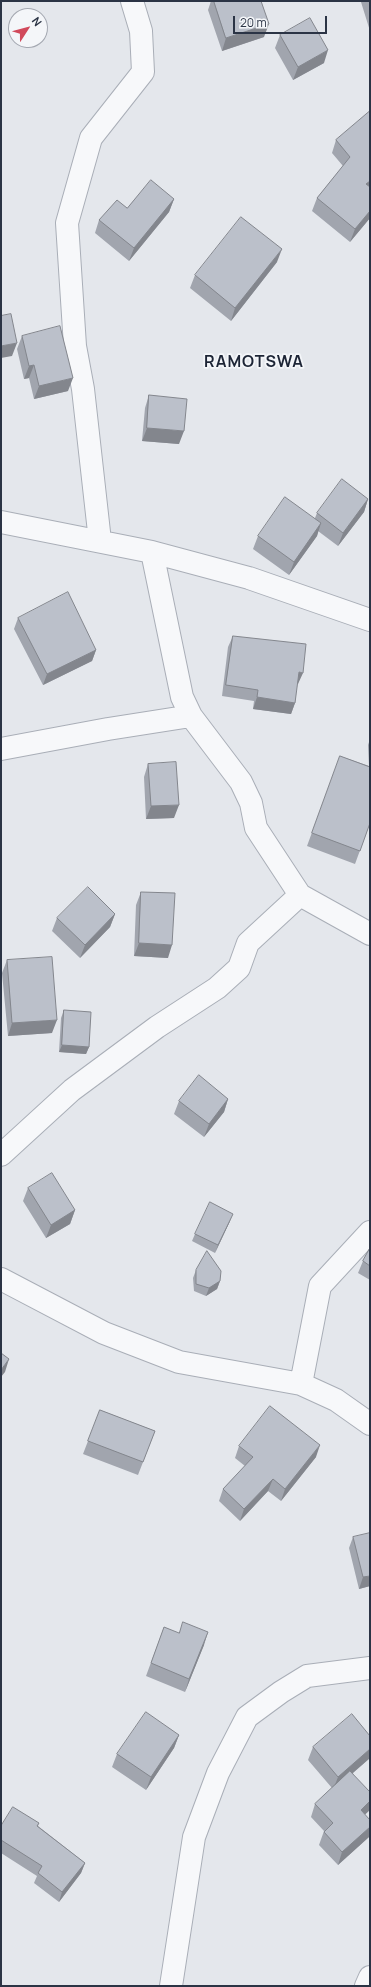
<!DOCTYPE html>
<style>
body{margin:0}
#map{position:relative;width:371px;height:1987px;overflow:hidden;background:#e4e7ec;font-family:Manrope,sans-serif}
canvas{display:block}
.frame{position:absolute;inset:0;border:2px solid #2b3445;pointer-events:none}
.north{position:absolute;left:8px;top:8px;width:40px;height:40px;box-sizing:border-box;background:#f4f6f9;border:1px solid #a4a8b1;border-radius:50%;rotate:54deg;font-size:11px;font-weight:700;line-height:16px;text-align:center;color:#2b3445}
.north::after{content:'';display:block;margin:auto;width:14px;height:18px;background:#d1495b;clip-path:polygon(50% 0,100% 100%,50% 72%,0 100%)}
.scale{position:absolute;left:233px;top:16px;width:94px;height:18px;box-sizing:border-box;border:2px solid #2b3445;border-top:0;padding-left:5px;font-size:12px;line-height:14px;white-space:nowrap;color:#2b3445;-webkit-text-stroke:3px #f4f6f9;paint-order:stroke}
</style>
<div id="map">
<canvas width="371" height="1987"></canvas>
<div class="frame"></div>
<div class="north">N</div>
<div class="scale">20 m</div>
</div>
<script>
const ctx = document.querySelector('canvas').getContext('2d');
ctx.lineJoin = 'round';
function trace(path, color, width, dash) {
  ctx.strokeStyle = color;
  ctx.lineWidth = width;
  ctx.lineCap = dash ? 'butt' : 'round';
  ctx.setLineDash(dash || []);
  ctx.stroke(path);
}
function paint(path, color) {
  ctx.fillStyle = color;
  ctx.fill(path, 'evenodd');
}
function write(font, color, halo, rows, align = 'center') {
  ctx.font = font + ' Manrope,sans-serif';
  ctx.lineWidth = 3.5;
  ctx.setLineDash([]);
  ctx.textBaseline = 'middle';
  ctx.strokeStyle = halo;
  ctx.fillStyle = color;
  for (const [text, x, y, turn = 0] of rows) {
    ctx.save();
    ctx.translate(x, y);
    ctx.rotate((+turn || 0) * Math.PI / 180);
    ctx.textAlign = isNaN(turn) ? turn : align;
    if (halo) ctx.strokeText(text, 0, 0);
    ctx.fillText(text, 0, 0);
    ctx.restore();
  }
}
const minor = new Path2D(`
 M1,522L152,552L249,578L370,620
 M100,541L83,389L75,346L67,223L91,138L143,72L141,31L132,1
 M1,749L108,729L191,716
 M300,895L370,934
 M1,1155L72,1090L157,1027L217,988L239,968L248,943L300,895L256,828L251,803L241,782L191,716L182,697L152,552
 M1,1279L104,1333L179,1362L301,1384L336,1400L370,1424
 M301,1384L320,1286L370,1232
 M171,1986L194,1837L218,1773L247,1717L281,1692L307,1676L370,1668
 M366,1986L370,1977`);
const wall = new Path2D(`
 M211,1H261L264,37L222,51L208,10Z
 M362,1H370V31L361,2Z
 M280,35L324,63L293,80L275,48Z
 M370,111V218L350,242L312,211L317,198L343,166L332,153L336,140Z
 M174,199L169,212L129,261L95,233L99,220L127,208Z
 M277,262L231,321L190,288L195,275Z
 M22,336L68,391L34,399L29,378L24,379L17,349Z
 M149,395L179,444L142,441L145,408Z
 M368,499L364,512L338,546L318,531L317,536L289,575L253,549L258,536L315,518L317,513Z
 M18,618L96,650L92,661L43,685L14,629Z
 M233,636L298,684H297L295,703L291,714L253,709L254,701L222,696L228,647Z
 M370,739V823L355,864L307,846L340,756L369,766L368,745Z
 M148,764L174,818L146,819L144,777Z
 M141,892L168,958L134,956L136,905Z
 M115,914L110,927L80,958L52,931L57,918Z
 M7,960L52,1033L8,1036L2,973Z
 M64,1010L89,1047L86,1054L59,1052L61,1018Z
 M228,1099L224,1112L204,1137L174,1114L179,1101Z
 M28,1188L75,1210L70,1224L46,1238L23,1201Z
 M230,1221L215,1253L192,1241L195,1234Z
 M370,1248V1280L358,1273L363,1261Z
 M196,1270L220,1281L217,1289L206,1296L194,1291L193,1278Z
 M100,1410L155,1431L138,1475L83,1454Z
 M239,1446L316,1457L281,1501L268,1491L240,1521L219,1501L223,1489L245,1466L235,1458Z
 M353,1537L370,1586L359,1589L349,1548Z
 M164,1627L204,1645L185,1692L146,1676Z
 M179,1735L174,1748L146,1790L112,1767L117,1754Z
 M370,1736V1758L353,1773L365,1815L370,1820V1833L369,1837L338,1865L319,1845L324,1831L311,1817L315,1804L332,1788L308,1760L313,1747Z
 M39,1823L38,1826L85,1863L81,1873L59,1902L34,1883L37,1876L1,1853V1826Z`);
const shadedWall = new Path2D(`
 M269,24L264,37L222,51L226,38Z
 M328,50L324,63L293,80L298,67Z
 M370,181V190L366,184Z
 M174,199L169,212L129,261L134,248Z
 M370,211V218L350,242L355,229Z
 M282,249L277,262L231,321L235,308Z
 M17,343L12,356L1,358V346Z
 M34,365L29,378L24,379L29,366Z
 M73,378L68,391L34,399L39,386Z
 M147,428L184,431L179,444L142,441Z
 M368,499L364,512L338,546L343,533Z
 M321,523L317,536L289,575L294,562Z
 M96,650L92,661L43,685L47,674Z
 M299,672L303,673L298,684L294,683Z
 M257,697L295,703L291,714L253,709Z
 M179,805L174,818L146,819L151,806Z
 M115,914L110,927L80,958L85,945Z
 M139,943L172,945L168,958L134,956Z
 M57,1020L52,1033L8,1036L12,1023Z
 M62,1045L89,1047L86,1054L59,1052Z
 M228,1099L224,1112L204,1137L209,1124Z
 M75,1210L70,1224L46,1238L51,1225Z
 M233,1214L230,1221L215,1253L218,1245Z
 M220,1281L217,1289L206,1296L209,1288Z
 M9,1359L5,1372L1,1377V1370Z
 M320,1445L316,1457L281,1501L285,1489Z
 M273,1479L268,1491L240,1521L244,1509Z
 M370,1576V1586L359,1589L363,1577Z
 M208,1632L204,1645L185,1692L189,1679Z
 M179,1735L174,1748L146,1790L151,1777Z
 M370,1749V1758L333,1790L338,1777Z
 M370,1801V1810L356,1823L361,1810Z
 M370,1827V1833L369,1837L338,1865L342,1852Z
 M85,1863L81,1873L59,1902L62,1892Z`);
const building = new Path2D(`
 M214,1H261L269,24L226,38Z
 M310,18L328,50L298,67L280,35Z
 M370,111V181L366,184L370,187V211L355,229L317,198L350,157L336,140Z
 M151,180L174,199L134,248L99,220L117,200L127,208Z
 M241,217L282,249L235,308L195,275Z
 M11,314L17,343L1,346V316Z
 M60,326L73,378L39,386L34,365L29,366L22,336Z
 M149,395L187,399L184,431L147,428Z
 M342,479L368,499L343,533L317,513Z
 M285,497L321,523L294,562L258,536Z
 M68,592L96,650L47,674L18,618Z
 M233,636L306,644L303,673L299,672L295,703L257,697L258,690L226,685Z
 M340,756L370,767V823L360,851L312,833Z
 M176,762L179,805L151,806L148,764Z
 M88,887L115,914L85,945L57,918Z
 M141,892L175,893L172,945L139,943Z
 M52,957L57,1020L12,1023L7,960Z
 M64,1010L91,1012L89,1047L62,1045Z
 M199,1075L228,1099L209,1124L179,1101Z
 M52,1173L75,1210L51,1225L28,1188Z
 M210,1202L233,1214L218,1245L195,1234Z
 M370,1248V1266L363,1261Z
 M207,1251L221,1271L220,1281L209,1288L196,1284V1270Z
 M1,1353L9,1359L1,1370Z
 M270,1406L320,1445L285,1489L273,1479L244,1509L223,1489L253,1457L239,1446Z
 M100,1410L155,1431L143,1462L88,1441Z
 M370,1533V1576L363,1577L353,1537Z
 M183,1622L208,1632L189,1679L151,1663L164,1627L179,1633Z
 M146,1712L179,1735L151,1777L117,1754Z
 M352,1714L370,1736V1749L338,1777L313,1747Z
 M350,1771L370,1792V1801L361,1810L370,1820V1827L342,1852L324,1832L333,1823L315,1804Z
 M13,1807L39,1823L37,1826L85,1863L62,1892L38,1873L42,1866L1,1840V1826Z`);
const districtNames = [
 ["RAMOTSWA",254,363]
];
trace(minor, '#a9aeb7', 24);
trace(minor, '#f7f8fa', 22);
paint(wall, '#a1a5ae');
paint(shadedWall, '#83868d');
paint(building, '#bbc0ca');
trace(building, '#83868d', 1);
ctx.letterSpacing = '1px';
write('bold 16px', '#1d2536', '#f4f6f9', districtNames);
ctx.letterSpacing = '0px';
</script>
